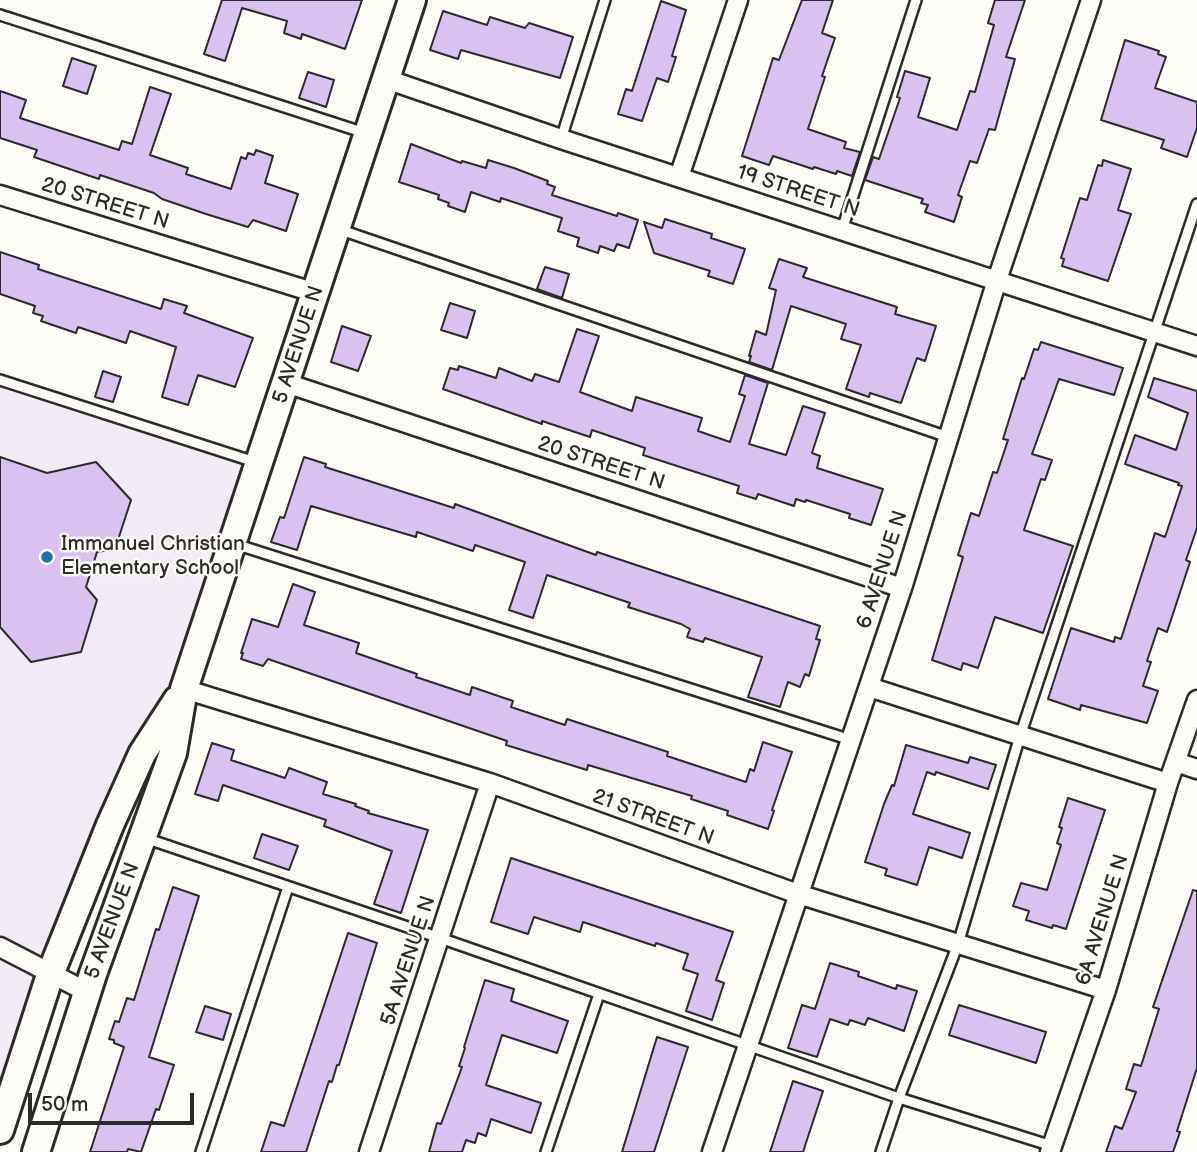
<!DOCTYPE html>
<style>
body{margin:0}
#map{position:relative;width:1197px;height:1152px;overflow:hidden;background:#fdfcf7;font-family:"Balsamiq Sans",sans-serif}
canvas{display:block}
.scale{position:absolute;left:28px;top:1093px;width:166px;height:32px;box-sizing:border-box;border:4px solid #2b2b2b;border-top:0;padding-left:9px;font-size:21px;line-height:24px;white-space:nowrap;color:#2b2b2b;-webkit-text-stroke:5px #fdfcf7;paint-order:stroke}
</style>
<div id="map">
<canvas width="1197" height="1152"></canvas>
<div class="scale">50 m</div>
</div>
<script>
const ctx = document.querySelector('canvas').getContext('2d');
ctx.lineJoin = 'round';
function paint(path, color) {
  ctx.fillStyle = color;
  ctx.fill(path, 'evenodd');
}
function trace(path, color, width, dash) {
  ctx.strokeStyle = color;
  ctx.lineWidth = width;
  ctx.lineCap = dash ? 'butt' : 'round';
  ctx.setLineDash(dash || []);
  ctx.stroke(path);
}
function write(font, color, halo, rows, align = 'center') {
  ctx.font = font + ' "Balsamiq Sans",sans-serif';
  ctx.lineWidth = 5;
  ctx.setLineDash([]);
  ctx.textBaseline = 'middle';
  ctx.strokeStyle = halo;
  ctx.fillStyle = color;
  for (const [text, x, y, turn = 0] of rows) {
    ctx.save();
    ctx.translate(x, y);
    ctx.rotate((+turn || 0) * Math.PI / 180);
    ctx.textAlign = isNaN(turn) ? turn : align;
    if (halo) ctx.strokeText(text, 0, 0);
    ctx.fillText(text, 0, 0);
    ctx.restore();
  }
}
const built = new Path2D(`
 M0,380L260,463L184,689L142,754L0,1130Z`);
const building = new Path2D(`
 M222,0H362L345,49L302,34L301,39L284,33L287,21L242,8L225,61L204,54Z
 M802,0H833L822,33L835,38L822,76L825,77L808,129L846,142L844,148L860,152L852,176L837,171L836,174L814,167L813,169L773,156L769,165L742,156L773,58L779,60Z
 M995,0H1025L1006,57L1015,59L995,130L989,129L977,163L970,161L958,195L962,197L954,222L925,212L928,205L921,203L923,199L865,180L873,157L879,159L900,98L897,97L905,71L930,78L918,117L957,130L970,91L975,92L994,25L988,23Z
 M661,1L686,10L672,56L676,57L668,82L657,78L642,121L618,114L626,89L632,91Z
 M443,11L487,25L490,17L525,28L529,23L573,37L560,78L461,50L458,59L430,50Z
 M1125,40L1159,51L1158,54L1166,57L1155,88L1197,102V128L1187,157L1161,148L1164,140L1101,120Z
 M72,58L96,66L87,94L63,86Z
 M308,72L334,80L326,107L299,98Z
 M150,87L171,94L150,155L188,168L186,174L231,189L241,157L246,159L248,153L254,155L256,150L273,156L265,183L298,194L286,231L253,220L248,227L206,214L162,199L154,193L100,175L99,179L34,157L37,150L0,138V91L26,100L20,118L119,150L122,141L132,144Z
 M411,144L461,163L462,161L486,168L488,160L514,168L548,181L547,184L555,187L552,195L617,216L618,213L638,220L629,248L617,244L614,251L600,246L598,253L577,246L579,238L558,231L562,218L501,198L500,202L471,192L465,212L448,206L449,203L438,199L439,195L399,182Z
 M1103,160L1131,169L1118,210L1131,214L1108,281L1062,266L1064,259L1061,258L1080,198L1087,200L1098,165L1102,166Z
 M665,219L712,234L711,238L745,249L733,284L708,276L710,271L654,253L644,222L662,228Z
 M0,252L39,265L38,269L161,309L164,299L187,306L184,313L253,338L235,387L198,375L188,405L162,397L176,347L130,331L126,343L78,327L76,333L41,321L43,316L33,313L35,306L0,294Z
 M779,259L807,268L803,277L897,307L895,314L936,326L925,361L917,358L901,403L870,393L869,397L846,389L861,345L841,339L846,324L794,307L791,306L772,370L749,362L751,356H749L756,331L766,335L776,290L769,288Z
 M545,267L569,274L562,298L537,289Z
 M450,303L475,311L467,338L441,330Z
 M342,326L371,336L358,371L331,362Z
 M577,329L599,336L580,392L632,411L636,397L702,418L698,431L730,442L745,396L739,394L745,375L768,383L749,444L786,455L803,406L825,413L812,453L820,456L817,468L883,489L871,525L849,518L850,514L806,500L805,502L796,499L794,506L758,494L756,499L737,493L739,486L643,455L645,448L592,430L590,437L542,421V424L443,389L450,368L458,370L459,366L496,378L499,368L532,381L535,374L559,382Z
 M1041,342L1123,368L1114,395L1059,379L1032,454L1052,460L1045,480L1041,479L1024,530L1073,546L1043,633L995,617L978,668L963,663L961,670L932,660L963,557L958,555L971,513L979,516L993,472L997,473L1008,440L1003,439L1022,378L1024,379L1034,349L1038,350Z
 M103,371L121,377L113,402L95,397Z
 M1154,378L1197,391V528L1186,560L1190,562L1167,632L1158,628L1147,661L1151,662L1143,686L1158,691L1147,723L1081,705L1080,710L1048,699L1071,628L1114,642L1115,637L1121,639L1155,533L1165,537L1182,486L1178,485L1179,483L1125,464L1135,435L1176,450L1188,413L1148,397Z
 M0,457L47,473L96,462L131,500L115,549L97,552L86,587L97,600L81,652L31,662L0,627Z
 M304,457L326,464L325,467L454,508L455,504L596,555L597,552L820,626L816,639L820,640L809,676L805,674L800,687L788,682L780,707L748,697L762,657L705,638L703,642L687,637L690,629L681,624L628,607L630,603L547,575L533,618L509,610L525,562L475,545L473,551L417,532L416,537L311,506L297,550L271,542L280,517L284,518Z
 M293,584L315,592L304,625L359,643L356,653L417,674L416,677L470,695L472,687L513,701L511,707L565,725L567,719L668,752L667,756L746,782L750,769L754,771L763,742L792,752L772,810L774,811L768,829L727,815L728,811L691,799L692,796L588,765L587,770L506,745L507,741L268,659L263,666L241,659L243,653H241L252,619L278,627Z
 M212,743L234,750L231,760L285,778L289,768L327,782L323,794L356,804L355,806L369,811L368,813L428,830L401,913L374,904L392,851L324,826L326,820L223,785L218,801L195,794Z
 M906,745L968,763L970,757L996,765L988,789L936,772L935,775L927,772L913,814L970,833L962,858L929,847L917,885L885,875L887,869L865,862L884,804L892,785L894,786Z
 M1068,798L1105,810L1066,929L1053,925L1052,928L1026,920L1029,911L1013,906L1021,883L1047,890L1061,845L1057,843L1062,828L1059,827Z
 M262,834L298,846L289,870L254,858Z
 M511,858L733,932L716,980L724,983L712,1020L686,1011L698,974L683,969L688,954L656,943L655,946L583,922L580,932L534,917L528,934L491,922Z
 M173,887L199,896L149,1057L174,1065L159,1110L156,1109L141,1152L128,1149L127,1152H90L124,1047L114,1043V1040L109,1039L115,1021L119,1022L127,998L134,1000L156,929L159,930Z
 M1193,890L1197,891V1068L1177,1131L1180,1132L1173,1152H1106L1115,1126L1122,1129L1136,1092L1126,1089L1134,1064L1141,1066L1159,1009L1153,1007Z
 M348,933L377,943L339,1065H337L332,1082L329,1081L306,1152H261L271,1122L284,1126Z
 M830,963L859,972L858,976L896,989L897,985L917,991L904,1031L868,1018L865,1025L850,1020L848,1025L830,1019L817,1057L788,1048L802,1005L815,1009Z
 M485,980L514,989L511,1001L568,1021L557,1053L502,1035L486,1085L541,1103L531,1133L491,1119L486,1136L478,1133L475,1143L466,1140L462,1152H429L437,1123L441,1124L462,1067L459,1066L465,1048L464,1047Z
 M959,1005L1046,1032L1036,1063L949,1035Z
 M205,1006L231,1014L223,1040L196,1032Z
 M657,1037L688,1047L654,1152H622Z
 M793,1081L823,1091L803,1152H770Z`);
const service = new Path2D(`
 M0,15L365,133
 M561,139L605,0
 M338,229L948,437
 M842,230L916,0
 M0,380L255,462
 M235,544L851,740
 M145,838L440,938L899,1098L1052,1146
 M201,1152L288,887
 M546,1152L599,994
 M881,1152L899,1098L958,944L1020,736L1197,204`);
const minor = new Path2D(`
 M386,79L561,139L1197,346
 M679,177L738,0
 M0,195L316,293
 M286,383L902,588
 M869,687L1168,783
 M184,689L490,783L798,894L1106,990
 M1176,762L1197,769
 M0,947L87,992
 M369,1152L490,783
 M712,1152L902,588L997,280L1091,0
 M1050,1152L1106,990L1168,783L1197,700`);
const secondary = new Path2D(`
 M0,1130L50,975L110,825L142,754L177,700
 M36,1152L93,974L173,753L184,689L412,0`);
const markers = [
 [47,557,7,"#1f6fb2"]
];
const streetNames = [
 ["19 STREET N",798,192,18],
 ["20 STREET N",105,204,17],
 ["5 AVENUE N",299,345,-72],
 ["20 STREET N",601,464,18],
 ["6 AVENUE N",883,570,-72],
 ["21 STREET N",653,818,20],
 ["6A AVENUE N",1103,920,-73],
 ["5 AVENUE N",113,921,-70],
 ["5A AVENUE N",409,961,-72]
];
const poiNames = [
 ["Immanuel Christian",61,545],
 ["Elementary School",61,569]
];
paint(built, '#f2eaf5');
paint(building, '#d9c1f0');
trace(building, '#2b2b2b', 2);
trace(service, '#2b2b2b', 14);
trace(minor, '#2b2b2b', 23);
trace(secondary, '#2b2b2b', 32);
trace(service, '#fdfcf7', 9);
trace(minor, '#fdfcf7', 18);
trace(secondary, '#fdfcf7', 26);
for (const [x, y, r, color] of markers) {
  const dot = new Path2D();
  dot.arc(x, y, r, 0, 2 * Math.PI);
  ctx.fillStyle = color;
  ctx.fill(dot);
  trace(dot, '#fdfcf7', 2.5);
}
write('21px', '#2b2b2b', '#fdfcf7', streetNames);
write('21px', '#2b2b2b', '#fdfcf7', poiNames, 'left');
</script>
